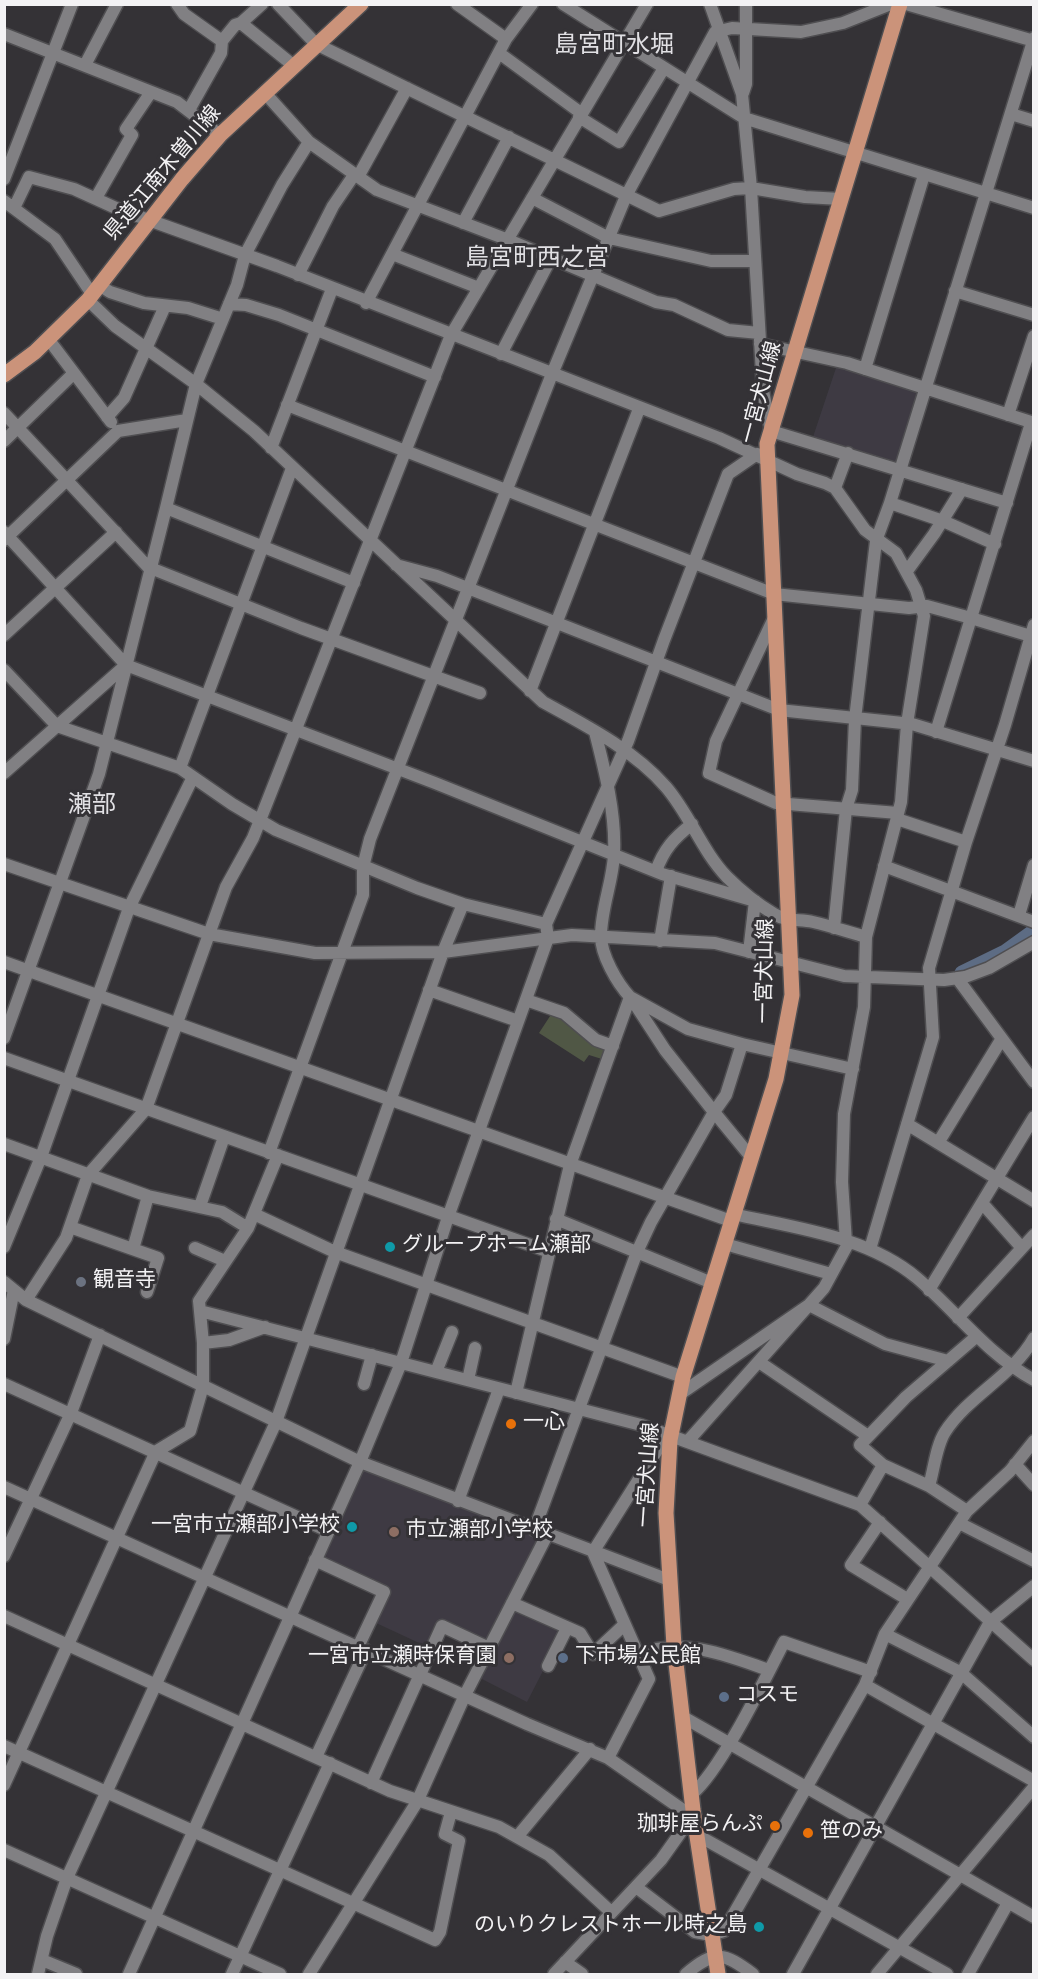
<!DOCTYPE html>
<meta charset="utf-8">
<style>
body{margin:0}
#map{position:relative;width:1038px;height:1979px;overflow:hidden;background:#343236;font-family:Spectral,serif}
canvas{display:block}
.frame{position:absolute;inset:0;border:6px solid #f3f2f4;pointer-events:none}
</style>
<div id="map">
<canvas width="1038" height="1979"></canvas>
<div class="frame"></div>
</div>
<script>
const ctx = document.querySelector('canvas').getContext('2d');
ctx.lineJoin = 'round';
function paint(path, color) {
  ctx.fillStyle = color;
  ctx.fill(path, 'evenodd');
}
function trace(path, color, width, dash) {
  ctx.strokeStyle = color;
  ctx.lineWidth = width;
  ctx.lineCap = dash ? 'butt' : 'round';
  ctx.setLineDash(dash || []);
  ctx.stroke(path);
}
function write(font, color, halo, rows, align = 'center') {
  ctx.font = font + ' Spectral,"Noto Sans JP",serif';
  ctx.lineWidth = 6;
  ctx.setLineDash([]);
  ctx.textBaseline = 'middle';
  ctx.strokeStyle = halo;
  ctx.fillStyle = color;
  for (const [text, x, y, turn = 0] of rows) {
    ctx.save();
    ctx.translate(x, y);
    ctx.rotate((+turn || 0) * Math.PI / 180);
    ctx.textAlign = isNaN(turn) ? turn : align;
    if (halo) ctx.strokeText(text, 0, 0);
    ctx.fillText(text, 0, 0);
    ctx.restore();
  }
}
const built = new Path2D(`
 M837,365L920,391L898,462L813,437Z
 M364,1468L540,1536L489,1648L442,1626L432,1649L374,1622L386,1591L321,1560L359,1469Z
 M513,1608L562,1628L563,1632L527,1702L478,1677Z`);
const green = new Path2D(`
 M554,1010L609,1048L605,1060L589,1055L584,1062L539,1033Z`);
const river = new Path2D(`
 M962,973L1005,952L1034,931`);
const minor = new Path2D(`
 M177,4L184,14L222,41
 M278,4L316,44L659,211L734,189L751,188L805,197L841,199
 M457,4L506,39
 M563,4L744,118L1034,208
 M710,4L742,94L751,188L763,391L771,431L1007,503
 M906,4L1034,41
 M241,23L294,66
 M4,34L177,102L220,135
 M499,53L581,113
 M85,65L117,4
 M265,93L309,142L377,190L506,239L656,302L674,305L728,330L759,333
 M743,93L746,84V4
 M189,110L221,53L222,41L235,25L241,23L262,4
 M1011,114L1034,121
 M579,117L619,142L664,68
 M358,177L407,88
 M4,179L72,4
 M96,198L132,135L126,129L151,92
 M532,198L609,238L711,261H754
 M4,201L55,239L92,294
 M15,206L29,177L74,189L118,209L277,266L719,438L797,474L825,483L835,488L865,530L896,553L916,590L924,616L907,724L901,802L866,937L864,1007L844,1114L842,1182L846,1242
 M463,223L509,137
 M392,254L479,288
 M298,275L333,206L354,175
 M99,285L110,292L144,303L188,308L223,319
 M955,291L1034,315
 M88,300L115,326L196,384L254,431L543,702C585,725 634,750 666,787C690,815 702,851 727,877C741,891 757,904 774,914C787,922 799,919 813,922C831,926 848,932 866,937
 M366,303L506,39L532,4
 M229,304L246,305L279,315L435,377
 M49,340L111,422
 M760,344L847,363L1034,423
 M501,354L551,258
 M865,369L924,175
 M287,405L774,594L909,608L927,606L971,618L936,732
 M4,413L148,567L301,628L480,693
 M1008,415L1034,336
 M107,417L124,398L165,306
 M1031,423L971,618L1034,637
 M4,441L73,374
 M271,448L332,289
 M835,488L848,453
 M890,503L943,521L995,544
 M166,508L196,384L237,285L245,255L282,185L309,142
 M4,532L126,665L435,783L662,874L755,901L749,952
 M4,540L118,431L187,420
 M396,565L437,576L779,710L912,724L1034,761
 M907,571L934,534L962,489
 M774,618L716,741L709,773L776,803L898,813
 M4,635L116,532
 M4,670L57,726L180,768L232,804L276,830L417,888L463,904L546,924L548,938L448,1217L401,1363L360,1462L129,1974
 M530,691L639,409
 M595,732C605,771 616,814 614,854C613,881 601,908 601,936C601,955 617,983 630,997L688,1029L742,1044L853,1069
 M180,768L292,468
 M4,773L126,665
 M897,819L966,842
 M4,864L209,934L315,953L443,952L572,935L715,943L844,976L944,980L965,977L989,968L1034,942
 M884,866L1034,922
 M656,871C664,849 674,838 692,824
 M1019,915L1034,865
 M546,924L628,741L664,640L728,474L757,454
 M834,928L846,809L852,790L855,719L876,541L890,503L1034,38
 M660,941L671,876
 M4,962L731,1221
 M957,978L1034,1082
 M429,990L518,1021
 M631,998L665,1050L714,1112L726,1095L742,1044
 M526,1000L564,1013L596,1040L613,1046
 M4,1038L99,774L166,508L354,583
 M4,1058L547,1251
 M907,1124L1034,1201
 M938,1143L1001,1040
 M4,1144L148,1196L222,1212L248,1228
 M269,1153L363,895V867L370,839L552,374L626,196L715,32L732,28L801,32L843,23L891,4
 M200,1206L224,1137
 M254,1214L335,1252L683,1377
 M733,1214C795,1228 867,1236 917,1278C957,1312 988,1355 1034,1380
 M556,1219L712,1283
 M70,1227L158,1258L147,1292
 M725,1244L831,1274
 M4,1247L41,1157L129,908L193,777
 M195,1248L225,1261
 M1022,1248L1034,1235
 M133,1249L148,1196
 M870,1249L933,1037L929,968L966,842L1005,725L1034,625
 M4,1282L26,1300L360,1462L669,1580
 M929,1290L1034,1117
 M26,1300L66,1238L88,1175L146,1109L226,887L253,838L451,335L647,4
 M200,1311L641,1425L860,1505L1034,1660
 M958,1318L1022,1248L982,1203
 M4,1339L14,1290
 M203,1343L229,1340L265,1327
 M759,1362L868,1436
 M436,1372L452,1332
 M468,1380L475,1348
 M4,1384L328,1531
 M364,1384L372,1355
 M516,1393L570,1165L630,997
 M680,1394L809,1305L885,1344L948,1361
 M688,1441L824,1288L849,1242
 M1015,1464L1034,1485
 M929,1486C934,1470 936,1446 945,1432C969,1395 1012,1377 1034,1338
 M4,1487L527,1724L608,1758L683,1810H693
 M458,1501L499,1389
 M860,1505L883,1465
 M967,1511L929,1486L883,1465L860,1445L906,1397L977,1336
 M880,1522L851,1565L907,1599
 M959,1523L1034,1561
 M534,1530L637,1252L651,1222L714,1112L751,1157
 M4,1556L71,1413L100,1335
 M315,1560L384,1592L358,1647
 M512,1603L580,1633L593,1654L624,1625
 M4,1616L390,1791L499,1827L549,1855L611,1912
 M885,1634L960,1672L1034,1737
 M638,1654C684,1637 725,1655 769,1670
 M548,1666L567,1628
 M865,1685L1034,1781
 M683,1717L1034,1917
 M4,1746L435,1940L440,1932L459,1841L445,1834L451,1812
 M316,1757L366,1650
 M608,1758L649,1679L593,1552L668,1433
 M371,1783L442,1626L489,1648
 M4,1785L153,1458L157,1451L190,1431L203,1386V1343L199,1301L248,1228L278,1155
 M692,1794C721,1770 765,1679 784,1642L871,1672
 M697,1835L947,1974
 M517,1837L590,1749
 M4,1850L280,1974
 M636,1887L695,1932L711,1935L724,1931L865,1685L885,1634L967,1511L1010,1471L1034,1441
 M42,1960L76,1974
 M565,1962L582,1974
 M38,1974L47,1936L67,1878L276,1422L443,952L463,904
 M232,1974L330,1763
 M309,1974L417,1802L465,1695L547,1535
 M554,1974L661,1860L683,1829L696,1827
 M686,1974C715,1949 724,1953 753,1974
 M793,1974L990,1622L1034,1586
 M877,1974L1034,1787
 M968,1974L1008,1903`);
const major = new Path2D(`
 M4,375L35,352L88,300L182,179L220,135L361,4
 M718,1974L693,1810L674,1646L666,1513L670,1440L683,1377L776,1079L792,995L767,444L900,4`);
const markers = [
 [390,1247,6,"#0f9aa8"],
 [81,1282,6,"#6b7280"],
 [511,1424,6,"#e8710a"],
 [352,1527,6,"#0f9aa8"],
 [394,1532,6,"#8d6e63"],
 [509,1658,6,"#8d6e63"],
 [563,1658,6,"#5c6f8a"],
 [724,1697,6,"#5c6f8a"],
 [775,1826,6,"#e8710a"],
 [808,1833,6,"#e8710a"],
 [759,1927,6,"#0f9aa8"]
];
const streetNames = [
 ["県道江南木曽川線",164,174,-50],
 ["一宮犬山線",763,393,-75],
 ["一宮犬山線",767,971,-89],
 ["一宮犬山線",650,1475,-86]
];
const poiNames = [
 ["グループホーム瀬部",402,1247],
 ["観音寺",93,1282],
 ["一心",523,1424],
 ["一宮市立瀬部小学校",340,1527,"right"],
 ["市立瀬部小学校",406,1532],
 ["一宮市立瀬時保育園",497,1658,"right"],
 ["下市場公民館",575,1658],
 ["コスモ",736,1697],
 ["珈琲屋らんぷ",763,1826,"right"],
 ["笹のみ",820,1833],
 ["のいりクレストホール時之島",747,1927,"right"]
];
const quarterNames = [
 ["島宮町水堀",614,47],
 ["島宮町西之宮",537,260],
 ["瀬部",92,807]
];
paint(built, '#3e3a43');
paint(green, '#505745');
trace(river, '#5d6c84', 15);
trace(minor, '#4f4e51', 15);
trace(major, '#4f4e51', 18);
trace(minor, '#818083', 12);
trace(major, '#cb937a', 15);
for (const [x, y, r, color] of markers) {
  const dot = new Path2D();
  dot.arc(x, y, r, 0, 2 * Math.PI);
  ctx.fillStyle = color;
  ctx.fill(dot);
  trace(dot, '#343236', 2);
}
write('21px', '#f3f2f4', '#343236', streetNames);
write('21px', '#f3f2f4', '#343236', poiNames, 'left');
write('24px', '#e1e0e4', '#343236', quarterNames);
</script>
